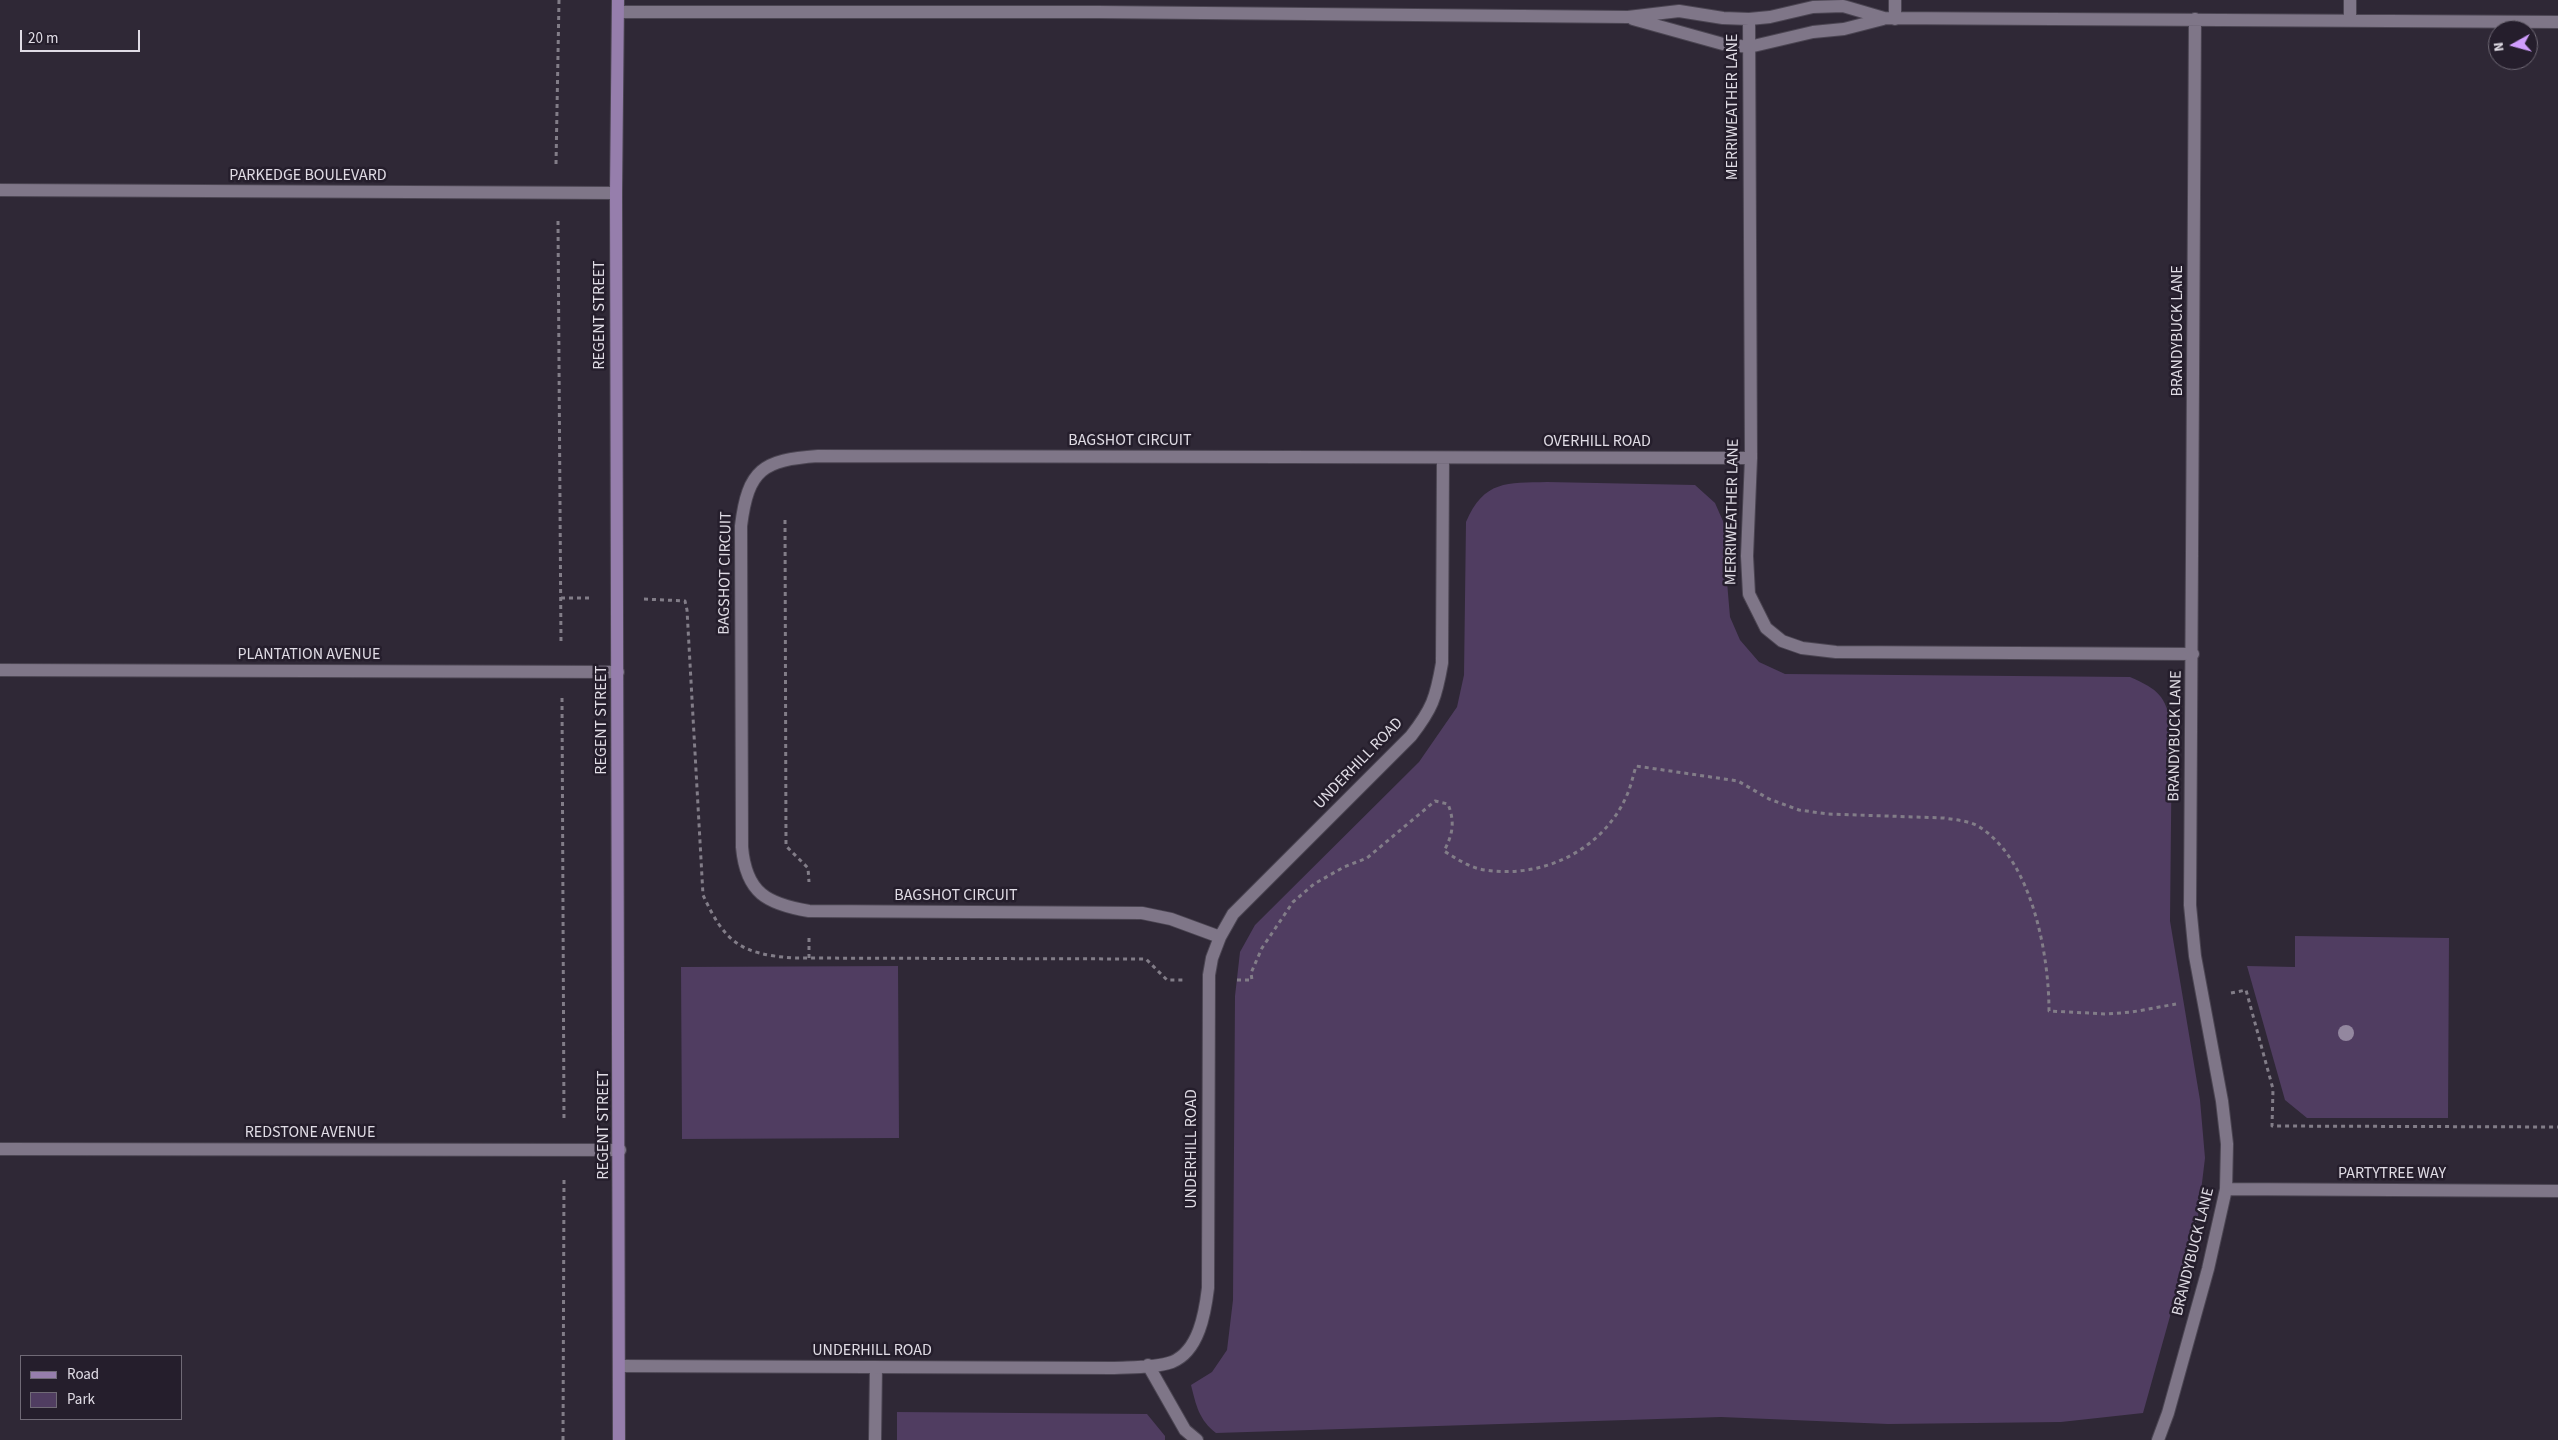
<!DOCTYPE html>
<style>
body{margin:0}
#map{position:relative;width:2558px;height:1440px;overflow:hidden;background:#2f2836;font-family:"Source Sans 3",sans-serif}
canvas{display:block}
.legend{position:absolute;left:20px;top:1355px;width:162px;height:65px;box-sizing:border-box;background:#251e2c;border:1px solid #706a76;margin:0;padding:6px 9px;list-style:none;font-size:15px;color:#e0dce5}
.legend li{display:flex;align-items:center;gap:10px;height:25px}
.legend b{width:25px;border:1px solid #706a76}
.north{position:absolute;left:2488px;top:20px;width:50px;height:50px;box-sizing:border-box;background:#251e2c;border:1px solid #706a76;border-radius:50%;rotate:263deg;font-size:14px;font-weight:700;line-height:20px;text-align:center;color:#e0dce5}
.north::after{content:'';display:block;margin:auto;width:18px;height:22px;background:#d09dfe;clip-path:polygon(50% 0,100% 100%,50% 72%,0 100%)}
.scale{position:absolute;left:20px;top:30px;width:120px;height:22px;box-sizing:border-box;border:2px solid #e0dce5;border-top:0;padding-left:6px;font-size:15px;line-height:18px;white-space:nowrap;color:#e0dce5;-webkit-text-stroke:4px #251e2c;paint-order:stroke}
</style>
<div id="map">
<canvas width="2558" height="1440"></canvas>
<ul class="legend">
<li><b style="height:6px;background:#967eac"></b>Road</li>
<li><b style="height:14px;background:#503d61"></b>Park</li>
</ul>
<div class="north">N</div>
<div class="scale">20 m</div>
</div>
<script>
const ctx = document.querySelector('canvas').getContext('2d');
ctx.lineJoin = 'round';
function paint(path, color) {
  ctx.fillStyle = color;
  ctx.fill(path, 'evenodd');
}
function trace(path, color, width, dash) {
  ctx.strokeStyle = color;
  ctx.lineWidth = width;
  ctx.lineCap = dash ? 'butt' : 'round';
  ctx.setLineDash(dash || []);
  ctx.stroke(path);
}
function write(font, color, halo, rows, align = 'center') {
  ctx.font = font + ' "Source Sans 3",sans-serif';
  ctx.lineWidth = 5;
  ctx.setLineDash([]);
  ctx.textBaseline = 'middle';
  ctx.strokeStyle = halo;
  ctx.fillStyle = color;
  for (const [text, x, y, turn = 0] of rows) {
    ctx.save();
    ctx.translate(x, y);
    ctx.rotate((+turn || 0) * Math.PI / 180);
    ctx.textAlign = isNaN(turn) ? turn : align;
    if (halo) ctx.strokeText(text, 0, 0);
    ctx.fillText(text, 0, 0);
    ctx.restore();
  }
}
const green = new Path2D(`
 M1547,482L1695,485L1715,503L1726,528V570L1730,617L1740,640L1759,662L1785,674L2130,677C2159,690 2165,695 2172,727L2170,921L2200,1100L2205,1158L2198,1216L2143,1413L2061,1422L1888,1424L1721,1417L1216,1433C1199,1420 1196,1405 1191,1385L1212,1372L1227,1350L1233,1300L1235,996L1240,952L1255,925L1419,762L1457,707L1464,675L1466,522C1484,480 1507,483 1547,482Z
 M2295,936L2449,938L2448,1118H2307L2285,1100L2247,966L2295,967Z
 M898,966L899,1138L682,1139L681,967Z
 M897,1412L1147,1414L1165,1436V1440H897Z`);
const path = new Path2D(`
 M556,164L559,0
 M558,221L561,644
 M785,520L786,846L808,868L809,882
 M561,598H590
 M644,599L685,601L687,610L703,895C725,943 741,954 793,958L1146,959L1167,980H1183
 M562,698L564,1122
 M809,938V958
 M1237,980H1252L1251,973L1262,948L1293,902L1314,884L1344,867L1367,858L1435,801L1448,804C1455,822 1453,834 1444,851C1457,859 1470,868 1485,870C1543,879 1603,850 1627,795C1631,786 1633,776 1636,766L1738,781L1769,799L1799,810L1828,814L1944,818C1957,820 1971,821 1981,828C2032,862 2049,954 2049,1011L2107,1014L2132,1012L2176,1004
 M2231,993L2246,990L2273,1089L2272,1126L2558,1127
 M563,1440L564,1178`);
const lane = new Path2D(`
 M875,1440L876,1367`);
const street = new Path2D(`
 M1895,0V19
 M618,12H1097L1628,17L1679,11L1723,18L1749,19L1770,17L1813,7L1843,6L1884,18L2558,22
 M1633,19L1723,44L1749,47L1813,32L1844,29L1883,19
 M1749,19L1751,458L1747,556L1749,594L1766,628L1782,641L1802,648L1836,652L2193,654
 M2350,20V0
 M0,190L616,193
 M0,670L618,672
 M1220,937L1171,919L1142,913L809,911C767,904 746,893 742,847L741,526C748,469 763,460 818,456L1751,458
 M0,1149L620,1150
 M2226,1189L2558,1191
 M1148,1365L1185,1430L1197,1440
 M620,1366L1114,1368C1132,1367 1155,1368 1172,1362C1199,1351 1205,1313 1208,1288L1209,975L1212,958L1220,937L1233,914L1411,736C1432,709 1436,698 1442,663L1443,459
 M2158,1440L2168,1413L2208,1269L2226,1189L2227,1144L2222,1101L2195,956L2190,905L2195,19`);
const secondary = new Path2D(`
 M618,0L616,193L619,1440`);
const trees = [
 [2346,1033]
];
const streetNames = [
 ["MERRIWEATHER LANE",1733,107,-90],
 ["PARKEDGE BOULEVARD",308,176],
 ["REGENT STREET",600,315,-90],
 ["BRANDYBUCK LANE",2178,331,-90],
 ["BAGSHOT CIRCUIT",1130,441],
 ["OVERHILL ROAD",1597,442],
 ["MERRIWEATHER LANE",1733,512,-89],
 ["BAGSHOT CIRCUIT",726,573,-89],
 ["PLANTATION AVENUE",309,655],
 ["REGENT STREET",602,720,-90],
 ["BRANDYBUCK LANE",2176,736,-89],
 ["UNDERHILL ROAD",1359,764,-46],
 ["BAGSHOT CIRCUIT",956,896],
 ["REGENT STREET",604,1125,-90],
 ["REDSTONE AVENUE",310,1133],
 ["UNDERHILL ROAD",1192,1149,-90],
 ["PARTYTREE WAY",2392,1174],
 ["BRANDYBUCK LANE",2194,1252,-76],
 ["UNDERHILL ROAD",872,1351]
];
paint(green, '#503d61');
trace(lane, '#4b4552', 14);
trace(street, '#4b4552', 14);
trace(secondary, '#4b4552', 14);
trace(path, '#827d88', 3, [4, 4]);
trace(lane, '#7f7688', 12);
trace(street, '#7f7688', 12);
trace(secondary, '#967eac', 12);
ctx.fillStyle = '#93879f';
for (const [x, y] of trees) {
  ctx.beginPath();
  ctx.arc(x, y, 8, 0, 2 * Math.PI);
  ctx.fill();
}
write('16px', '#e0dce5', '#251e2c', streetNames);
</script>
